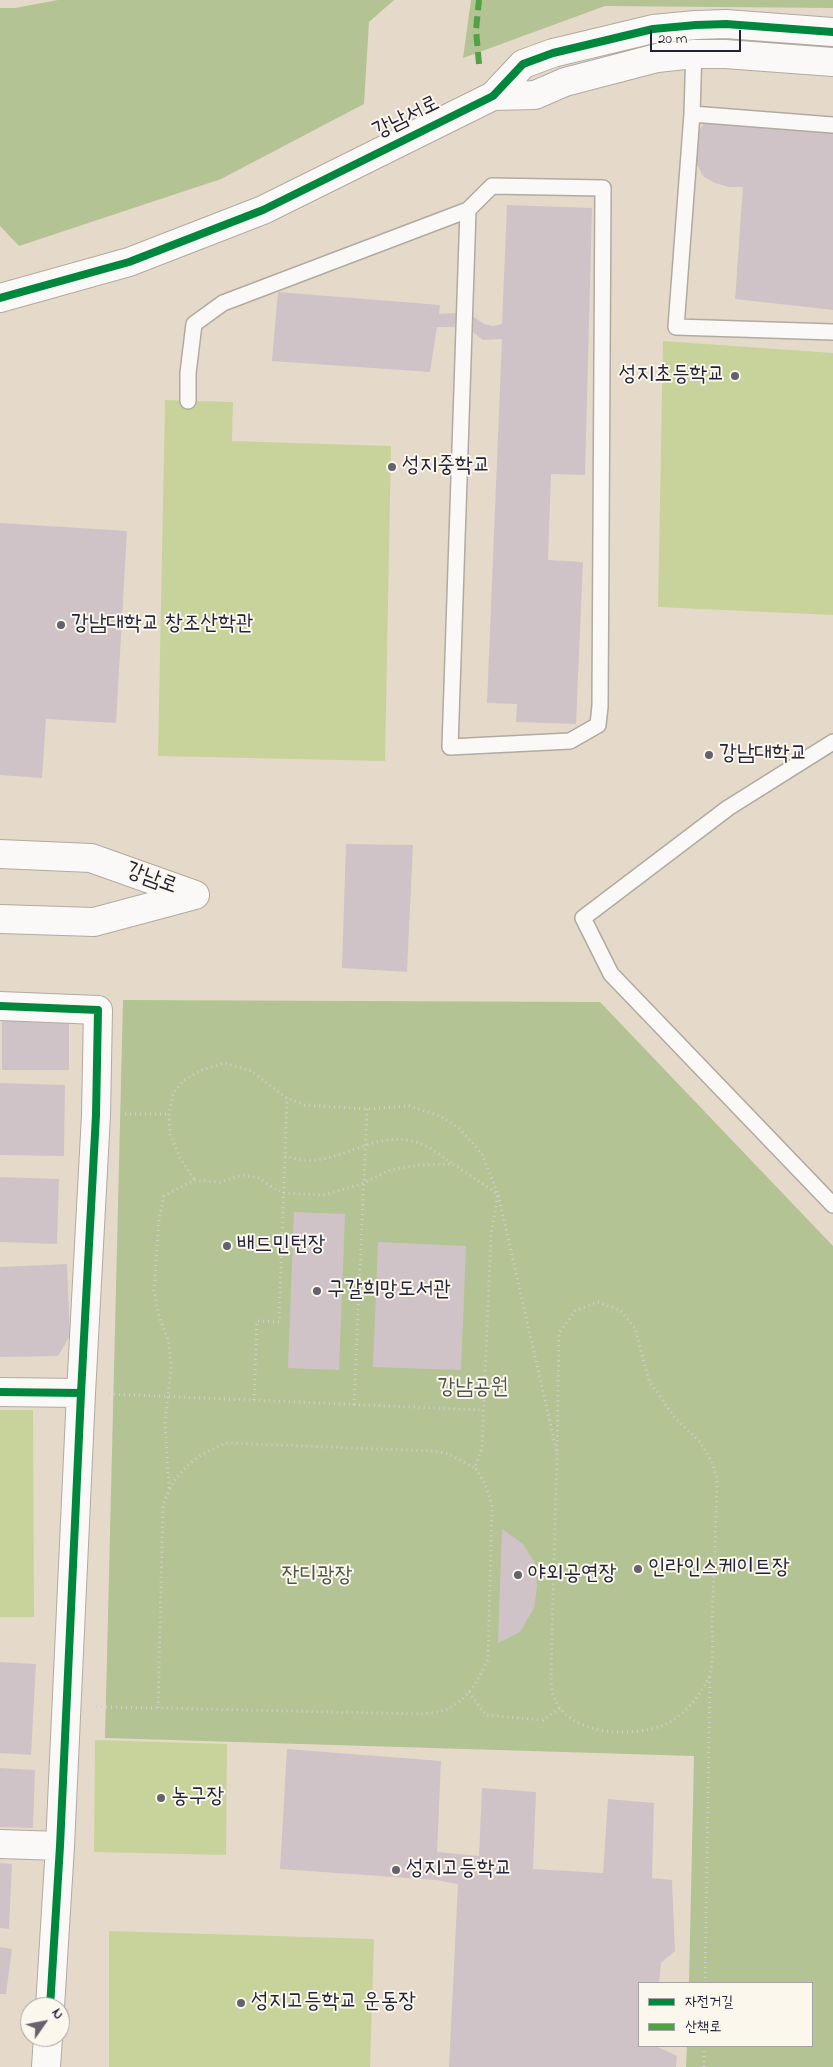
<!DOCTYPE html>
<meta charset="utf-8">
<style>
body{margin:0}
#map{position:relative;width:833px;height:2067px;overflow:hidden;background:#e5dac9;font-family:"Indie Flower","Poor Story",sans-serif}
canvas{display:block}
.legend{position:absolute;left:638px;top:1982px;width:175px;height:65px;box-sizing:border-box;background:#fbf7ec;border:1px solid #a4a2a5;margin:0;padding:6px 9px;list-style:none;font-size:15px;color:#22223b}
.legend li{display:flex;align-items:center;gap:10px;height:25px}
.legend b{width:25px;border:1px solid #a4a2a5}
.north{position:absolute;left:20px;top:1997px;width:50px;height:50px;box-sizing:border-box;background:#fbf7ec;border:1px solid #a4a2a5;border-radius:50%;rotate:57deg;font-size:14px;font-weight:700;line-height:20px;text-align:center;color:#22223b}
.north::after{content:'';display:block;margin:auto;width:18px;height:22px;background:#66626d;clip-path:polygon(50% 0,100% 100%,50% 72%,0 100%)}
.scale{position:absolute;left:650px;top:30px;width:91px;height:22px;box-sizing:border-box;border:2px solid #22223b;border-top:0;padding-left:6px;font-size:15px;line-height:18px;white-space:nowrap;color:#22223b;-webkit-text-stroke:4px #fbf7ec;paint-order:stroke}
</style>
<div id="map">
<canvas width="833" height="2067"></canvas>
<ul class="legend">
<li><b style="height:6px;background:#00873e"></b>자전거길</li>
<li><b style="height:6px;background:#50a245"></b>산책로</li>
</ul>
<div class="north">N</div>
<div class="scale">20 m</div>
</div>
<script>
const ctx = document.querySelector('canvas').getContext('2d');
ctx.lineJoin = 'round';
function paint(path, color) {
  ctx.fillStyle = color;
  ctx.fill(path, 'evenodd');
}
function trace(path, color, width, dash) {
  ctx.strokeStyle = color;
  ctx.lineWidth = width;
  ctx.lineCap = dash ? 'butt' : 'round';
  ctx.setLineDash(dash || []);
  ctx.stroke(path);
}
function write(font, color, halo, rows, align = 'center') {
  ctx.font = font + ' "Indie Flower","Poor Story",sans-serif';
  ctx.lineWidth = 4;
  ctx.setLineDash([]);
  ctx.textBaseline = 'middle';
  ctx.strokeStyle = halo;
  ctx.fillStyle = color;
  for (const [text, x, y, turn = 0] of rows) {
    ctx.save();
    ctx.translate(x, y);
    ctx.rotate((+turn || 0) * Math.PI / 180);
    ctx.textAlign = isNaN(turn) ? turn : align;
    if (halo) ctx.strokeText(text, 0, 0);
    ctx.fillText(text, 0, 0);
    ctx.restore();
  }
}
const green = new Path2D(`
 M663,341L833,353V615L658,607Z
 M165,400L233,402L232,441L391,446L385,761L158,756Z
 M0,1410H33L34,1617H0Z
 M95,1740L227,1744L226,1855L94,1852Z
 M109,1931L374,1939L370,2067H109Z`);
const forest = new Path2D(`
 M58,0H394L369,22L364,104L221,179L19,246L0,226V8H15Z
 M471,0H833V8L605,6L463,58Z
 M123,1000L600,1002L833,1246V2067H686L687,2046H812V1983H689L694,1756L105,1738Z`);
const building = new Path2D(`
 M714,118L833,123V310L735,299L743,187H729L715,183L704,177L697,165L694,151L699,131L704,123Z
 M507,205L592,208L585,475L551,474L548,560L583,562L576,724L516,722L517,704L487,703L502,339L483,340L469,329L457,327H437L430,372L272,361L278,292L440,305L439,314L457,313L474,317L484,324L493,326L502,324Z
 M0,523L127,531L116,723L46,719L42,778L0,775Z
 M346,844L413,845L407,972L342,968Z
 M2,1019H69V1070H2Z
 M0,1083L65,1085L64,1156L0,1155Z
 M0,1177L59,1179L57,1244L0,1242Z
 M294,1212L345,1214L339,1370L288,1368Z
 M378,1242L466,1246L461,1370L373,1367Z
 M67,1264L70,1336L58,1356L0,1357V1267Z
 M502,1529L523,1544L535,1563L537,1587L534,1608L520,1632L498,1643Z
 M0,1662L36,1664L31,1755L0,1753Z
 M287,1749L441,1761L437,1852L479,1856L482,1788L536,1792L533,1869L603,1873L608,1799L654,1803L652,1878L672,1880L675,1951L661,1963L659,1983H639V2046H656L677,2056L676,2067H449L458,1884L436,1880L280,1869Z
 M0,1768L35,1770L33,1828L0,1827Z
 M0,1863L12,1864L9,1929L0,1928Z
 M0,1947L12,1949L6,1994H0Z`);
const path = new Path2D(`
 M125,1114H169
 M285,1156C291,1157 298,1160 304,1160C342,1163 373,1132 412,1141C427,1144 440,1155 452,1163
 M194,1179L180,1158L170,1134L169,1114L173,1093L184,1080L202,1070L225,1063L251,1071L287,1098L305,1105L367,1109L409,1106L440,1116L460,1129L482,1154L498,1194L491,1234L482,1448L475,1468C484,1480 489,1492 492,1507L488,1659C479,1680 465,1704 442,1711C436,1713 428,1713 422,1714L158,1708L163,1505C174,1472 194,1456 226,1443L432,1451L449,1454L475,1468
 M109,1394L483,1410
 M254,1400L257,1321L279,1322L287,1098
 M354,1405L367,1109
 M169,1488L165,1423L171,1367L169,1342L159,1317L154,1290L159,1220L164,1196L194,1180L220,1182L242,1175L259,1178L273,1188L284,1193L324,1195L364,1183L390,1170L420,1165L453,1164L498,1194L557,1453L551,1672C551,1678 551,1685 552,1691C562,1736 633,1739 666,1724C684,1716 704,1692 710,1673C714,1662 712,1633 712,1620C714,1573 716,1526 717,1479L712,1462L700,1442L675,1418L649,1381L635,1328L620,1310L597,1302L575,1311L559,1333L557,1453
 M469,1692L486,1715L543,1720L560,1708
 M96,1707L158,1708
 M705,1983L710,1674
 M704,2067V2046`);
const service = new Path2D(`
 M692,114L694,48
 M833,125L692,114L676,327L833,332
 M188,401V373L194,324L223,303L468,210L492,186L603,188L600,706L598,725L570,741L450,747L468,210
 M833,742L728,808L583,918L611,974L833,1205`);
const minor = new Path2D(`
 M0,1006L98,1010L96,1115L81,1393
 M0,1392L81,1393L60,1846L50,2007
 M0,1844L60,1846
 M46,2067L48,2037`);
const tertiary = new Path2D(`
 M493,96L535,95L565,82L657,58L694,54H725L833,62
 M0,298L129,262L263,210L493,96L523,64L553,53L653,29L696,25L726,24L833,32
 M0,854L91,858L195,895
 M0,919L94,922L195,895`);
const quiet = new Path2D(`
 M479,64L476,30L479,0`);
const cycleway = new Path2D(`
 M0,298L129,262L263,210L493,96L523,64L553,53L653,29L696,25L726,24L833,32
 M0,1006L98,1010L96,1115L81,1393
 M0,1392L81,1393L60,1846L50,2007`);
const markers = [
 [735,376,5,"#66626d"],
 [392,467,5,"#66626d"],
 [61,625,5,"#66626d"],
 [709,755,5,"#66626d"],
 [227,1246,5,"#66626d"],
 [317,1291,5,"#66626d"],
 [638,1569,5,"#66626d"],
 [518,1575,5,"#66626d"],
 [161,1798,5,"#66626d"],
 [396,1870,5,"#66626d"],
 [241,2003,5,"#66626d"]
];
const streetNames = [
 ["강남서로",407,119,-26],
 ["강남로",151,880,20]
];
const poiNames = [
 ["성지초등학교",725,376,"right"],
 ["성지중학교",402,467],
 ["강남대학교 창조산학관",71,625],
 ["강남대학교",719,755],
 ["배드민턴장",237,1246],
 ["구갈희망도서관",327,1291],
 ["인라인스케이트장",648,1569],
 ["야외공연장",528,1575],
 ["농구장",171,1798],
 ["성지고등학교",406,1870],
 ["성지고등학교 운동장",251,2003]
];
const parkNames = [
 ["강남공원",473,1389],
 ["잔디광장",317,1577]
];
paint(green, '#c7d39b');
paint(forest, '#b4c393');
paint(building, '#d0c3c8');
trace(service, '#b0aaa1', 18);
trace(minor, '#b0aaa1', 30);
trace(tertiary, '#b0aaa1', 30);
trace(path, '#d1cfcc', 3, [1, 4]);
trace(service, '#fbf9f7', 15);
trace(minor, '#fbf9f7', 28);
trace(tertiary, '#fbf9f7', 28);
trace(quiet, '#50a245', 6, [12, 6]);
trace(cycleway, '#00873e', 8);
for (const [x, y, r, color] of markers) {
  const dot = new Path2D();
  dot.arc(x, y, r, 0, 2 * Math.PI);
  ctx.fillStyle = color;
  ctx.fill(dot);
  trace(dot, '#fbf7ec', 2);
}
write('22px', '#22223b', '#fbf7ec', streetNames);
write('22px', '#22223b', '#fbf7ec', poiNames, 'left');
write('22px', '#4c554c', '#fbf7ec', parkNames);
</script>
